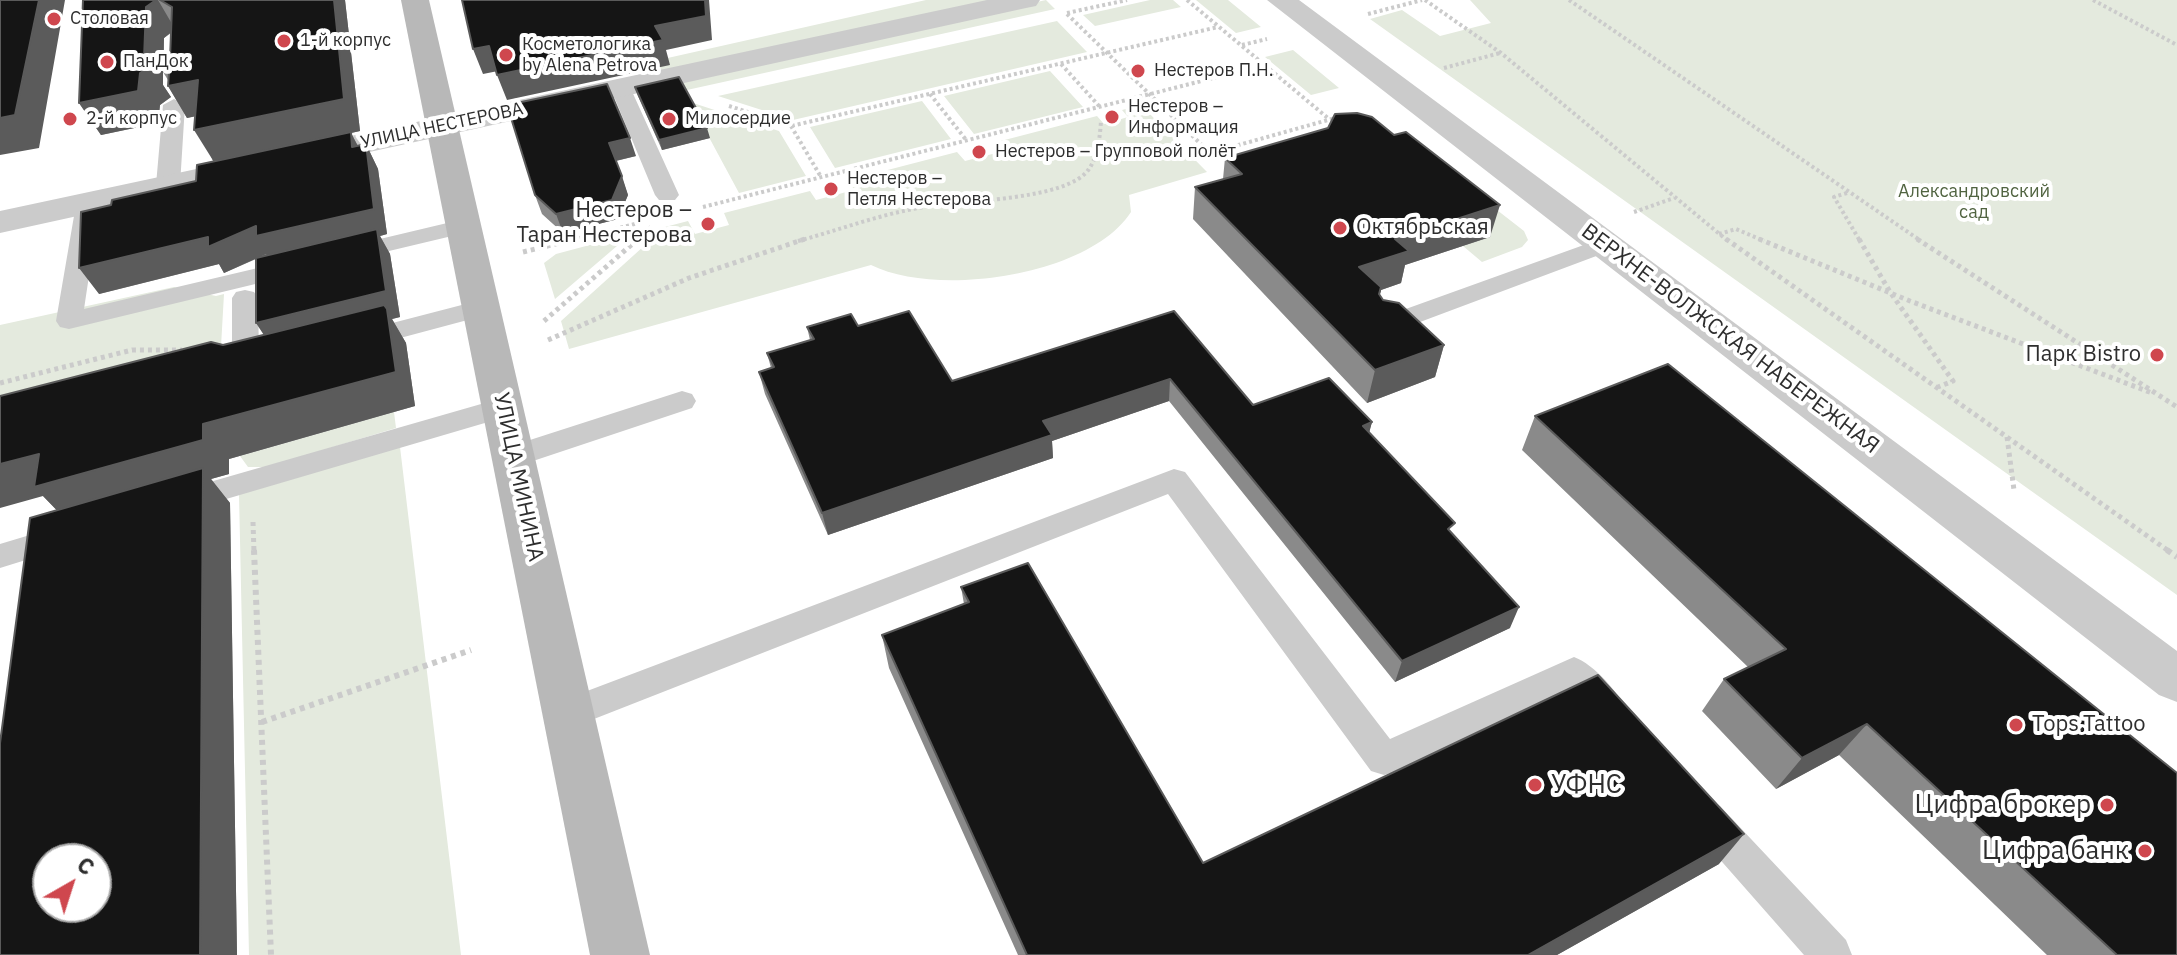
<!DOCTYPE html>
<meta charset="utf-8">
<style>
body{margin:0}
#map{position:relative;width:2177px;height:955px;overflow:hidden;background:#fff;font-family:"IBM Plex Sans",sans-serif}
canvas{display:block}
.north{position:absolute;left:32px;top:843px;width:80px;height:80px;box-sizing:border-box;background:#fff;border:2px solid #ababab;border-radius:50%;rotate:39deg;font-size:22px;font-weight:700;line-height:32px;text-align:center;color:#2e2e2e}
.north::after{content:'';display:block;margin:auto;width:28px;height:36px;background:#cf474e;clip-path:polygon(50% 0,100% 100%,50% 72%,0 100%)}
</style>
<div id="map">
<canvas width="2177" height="955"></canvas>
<div class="north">С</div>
</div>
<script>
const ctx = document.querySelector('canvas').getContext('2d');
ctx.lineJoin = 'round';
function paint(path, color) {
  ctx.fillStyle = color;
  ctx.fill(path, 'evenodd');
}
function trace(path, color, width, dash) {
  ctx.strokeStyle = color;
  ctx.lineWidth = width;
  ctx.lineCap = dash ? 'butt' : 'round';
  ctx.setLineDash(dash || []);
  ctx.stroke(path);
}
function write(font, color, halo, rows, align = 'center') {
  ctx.font = font + ' "IBM Plex Sans",sans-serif';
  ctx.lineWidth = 8;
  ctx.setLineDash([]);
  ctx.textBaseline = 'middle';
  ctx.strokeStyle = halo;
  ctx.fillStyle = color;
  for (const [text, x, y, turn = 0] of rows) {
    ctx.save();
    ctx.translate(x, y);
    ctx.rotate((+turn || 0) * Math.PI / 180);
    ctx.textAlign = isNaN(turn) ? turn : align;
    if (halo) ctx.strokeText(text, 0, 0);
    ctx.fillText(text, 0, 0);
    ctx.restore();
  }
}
const green = new Path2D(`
 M926,0H1001L656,74L632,66Z
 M1046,0L1055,9L646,99L641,88Z
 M1150,0H1173L1181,7L1095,26L1083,15Z
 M1196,0H1228L1261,27L1236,33Z
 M1470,0H2177V595L1370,19L1402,10L1440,36L1491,23Z
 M1057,21L1087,52L793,120L718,96Z
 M1293,50L1339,88L1311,95L1265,57Z
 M1050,71L1083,107L974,134L944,96Z
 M922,101L951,139L835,168L810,127Z
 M690,102L779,131L806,176L739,193Z
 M1141,105L1207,172L1129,195L1131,212C1090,276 937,298 871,265L569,349L561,321L665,227L688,221L695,234L729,225L724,213L810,191L816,200L854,190L849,180L957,152L965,161L1000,152L993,143L1097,116L1104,124L1128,117L1122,110Z
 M1425,154L1524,231L1528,240L1522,247L1482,262L1463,246L1490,236Z
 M631,234L555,299L544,263L556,254Z
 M174,287L216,296L224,294L220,364L0,421V325Z
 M394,412L396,428L267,467H248L240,456Z
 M400,447L461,955H249L239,494Z`);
const pathFar2 = new Path2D(`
 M1187,0L1329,119
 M1425,0L1501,53L1728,241
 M1569,0L1921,241
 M2093,0L2177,45
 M1067,13L1127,0
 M1067,14L1210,153L1335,118
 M1368,14L1422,0
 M1242,45L1267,39
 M1061,64L1100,107
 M1444,68L1500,53
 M930,94L967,141
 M729,106L791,126L1218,27
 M791,126L821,177
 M1847,193L1834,197L1860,241
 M703,207L1265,65
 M1634,212L1674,198
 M1719,234L1736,229L1764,241
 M568,241L639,223
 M635,241L652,226
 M798,241C839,230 881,214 924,207C961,200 1067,201 1089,169C1098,156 1100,136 1101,121`);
const pathFar1 = new Path2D(`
 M1726,239L2170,552
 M1759,239L1910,301L2152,393
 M1859,239L1890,292L1953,381L1938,387
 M1917,239L2177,407
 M523,252L576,239
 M544,321L638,239
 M548,340L689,278L805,239
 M0,383L132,350H182
 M2007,437L2014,490
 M253,522L254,552`);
const path = new Path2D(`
 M254,550L271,955
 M2167,550L2177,557
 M262,722L471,650`);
const lane = new Path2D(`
 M620,81L630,87L679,195L675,200H659L655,195L610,87Z
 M174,99L185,105L180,185L176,190H160L156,185L163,105Z
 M86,209L94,211L98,216L84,309L296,259L305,262L309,267L305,272L69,329L60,327L56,321L74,216L78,211Z
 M464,219L473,221L476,226L473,231L347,261L338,259L335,254L338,249Z
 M1606,237L1615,239L1618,244L1615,249L1396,331L1387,334L1378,331L1374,325L1378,319Z
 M245,290L254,292L258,298L259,356L268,359L272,365L268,371L246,377L236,374L232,368V298L236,292Z
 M481,300L490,302L494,308L490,314L359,349L350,346L346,340L350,334Z
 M682,391L692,394L696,401L692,408L512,468L502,465L497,457L502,449Z
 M502,398L512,401L516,408L512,415L182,512L171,509L167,501L171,493L182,490Z
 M1174,469L1185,472L1390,739L1574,657C1595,665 1618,692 1628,712L1623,723C1596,733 1585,709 1569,690L1397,771L1384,775L1371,771L1168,494L571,728L558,724L553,713L558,702Z
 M63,525L74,529L79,537L74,545L0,568V544Z
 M1707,800L1720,806L1846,940L1852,955H1804L1694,830L1688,818L1694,806Z`);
const street = new Path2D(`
 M987,0H1040L1036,6L1026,8L0,233V211Z
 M1267,0H1299L2177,651V702L2159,695Z`);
const secondary = new Path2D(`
 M401,0H429L650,955H590Z`);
const wall = new Path2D(`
 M83,0H345L360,131L351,133L358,146L366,144L378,169L387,234L380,236L390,254L400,317L392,319L406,343L415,406L229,459V474L211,479L230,503L237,955H0L57,510L43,496L223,345L264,335L256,259L224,273L219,264L99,294L111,205L196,181L213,161L195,116L187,118L168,86V80L163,72V85L171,97L160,105L158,123L101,135L79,103ZM171,33L170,59L164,64V38Z
 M635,87L710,138L662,150L638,96Z
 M507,105L636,156L616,161L628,195L618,219L563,233L542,214L535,195Z
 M1225,158L1490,237L1405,265L1401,283L1381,290L1379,295L1383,300L1444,345L1435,377L1367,403L1193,219L1195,187L1223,179Z
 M1174,311L1253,405L1372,422L1369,432L1452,533L1510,628L1395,682L1169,401L1052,441L1053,458L828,535L765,394L759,372L771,368L767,353L810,340L807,327L858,326L952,381Z
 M1535,416L2177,955H2047L1839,755L1776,789L1702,711L1724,679L1748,667L1522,450Z
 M961,587L1203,863L1719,864L1557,955H1018L889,668L882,635L964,604Z`);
const shadedWall = new Path2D(`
 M39,0H65L39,148L0,155V118Z
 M156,0H158L175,29L164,38L163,69L160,67L163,72V85L171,97L160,105L158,123L101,135L79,103L140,73L144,59L146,7Z
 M334,0H345L360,131L351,133L363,156L214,162L194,130Z
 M705,0H709L712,40L666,50L670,65L507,100L497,75L655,26Z
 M489,46L498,71L483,74L473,49Z
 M198,80L217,112L187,118L168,86Z
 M707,128L710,138L662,150L659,140Z
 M630,138L636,156L615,161L609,143Z
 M366,144L378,169L387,234L380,236L390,254L400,317L392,319L406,343L415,406L229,459V474L211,479L230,503L237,955H200L67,521L43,496L0,508V464L39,454L203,424L273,349L256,323L271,262L266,254L224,273L219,264L99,294L79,268Z
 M622,176L628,195L618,219L563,233L556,214Z
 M1500,205L1490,237L1405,265L1401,283L1381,290L1374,320L1359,267L1395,239Z
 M1444,345L1435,377L1367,403L1375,370Z
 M1170,379L1169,401L1052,441L1053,458L828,535L822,513L1043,421Z
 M1372,422L1366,445L1363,426Z
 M1519,607L1510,628L1395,682L1402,661Z
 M1867,724L1839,755L1776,789L1802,758Z
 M1744,834L1719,864L1557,955H1528Z`);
const building = new Path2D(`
 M0,0H39L15,115L0,118Z
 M83,0H156L146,7L144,59L151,66L140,73L138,91L79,103Z
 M160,0H334L344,99L194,130L198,80L168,86L169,73L160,67L170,59L172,7Z
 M462,0H705L706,16L655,26L663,40L497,75L489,46L473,49Z
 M679,77L707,128L659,140L635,87Z
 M607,84L630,138L609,143L622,176L612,200L556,214L535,195L507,105Z
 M1357,113L1372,117L1394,135L1406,132L1500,205L1395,239L1409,251L1359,267L1381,287L1379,294L1383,300L1399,303L1444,345L1375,370L1195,187L1242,174L1225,158L1328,128L1335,114Z
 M351,132L352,147L366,144L374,209L256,236V226L208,247V237L79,268L81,212L111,205L112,200L196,181L197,165Z
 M377,229L386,291L256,323V258Z
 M384,305L387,309L396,372L203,424V440L34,487L39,454L0,464V396L211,342L223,345Z
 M909,311L952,381L1174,311L1253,405L1329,378L1372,422L1363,426L1455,523L1448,529L1519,607L1402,661L1170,379L1043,421L1052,435L822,513L759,372L774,367L767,353L814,339L807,327L851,314L858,326Z
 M1668,364L2177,773V955H2117L1867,724L1802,758L1724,679L1786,649L1535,416Z
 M203,468L200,955H0V743L30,518ZM48,859H96V907H48Z
 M1028,563L1203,863L1598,675L1744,834L1528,955H1027L882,635L969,602L961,587Z`);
const markers = [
 [54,19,8,"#cf474e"],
 [284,41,8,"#cf474e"],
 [506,55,8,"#cf474e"],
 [107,62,8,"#cf474e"],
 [1138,71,8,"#cf474e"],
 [1112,117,8,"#cf474e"],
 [70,119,8,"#cf474e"],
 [669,119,8,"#cf474e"],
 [979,152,8,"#cf474e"],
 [831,189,8,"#cf474e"],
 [708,224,8,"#cf474e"],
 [1340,228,8,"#cf474e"],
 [2157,355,8,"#cf474e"],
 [2016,725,8,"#cf474e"],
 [1535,785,8,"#cf474e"],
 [2107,805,8,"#cf474e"],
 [2145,851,8,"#cf474e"]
];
const farPoinames = [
 ["Столовая",70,19],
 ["1-й корпус",300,41],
 ["Косметологика",522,45],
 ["by Alena Petrova",522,66],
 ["ПанДок",123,62],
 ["Нестеров П.Н.",1154,71],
 ["Нестеров –",1128,107],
 ["Информация",1128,128],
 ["2-й корпус",86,119],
 ["Милосердие",685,119],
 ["Нестеров – Групповой полёт",995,152],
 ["Нестеров –",847,179],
 ["Петля Нестерова",847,200]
];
const farStreetnames = [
 ["УЛИЦА НЕСТЕРОВА",442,126,-12]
];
const farParknames = [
 ["Александровский",1974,192],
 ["сад",1974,213]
];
const poiNames = [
 ["Нестеров –",692,211],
 ["Таран Нестерова",692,236],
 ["Октябрьская",1356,228,"left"],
 ["Парк Bistro",2141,355],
 ["Tops.Tattoo",2032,725,"left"]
];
const streetNames = [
 ["ВЕРХНЕ-ВОЛЖСКАЯ НАБЕРЕЖНАЯ",1730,339,37],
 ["УЛИЦА МИНИНА",518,477,78]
];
const nearPoinames = [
 ["УФНС",1551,785,"left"],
 ["Цифра брокер",2091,805],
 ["Цифра банк",2129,851]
];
paint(green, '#e4eade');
trace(pathFar2, '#cbcbcb', 4, [3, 3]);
trace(pathFar1, '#cbcbcb', 5, [4, 4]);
trace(path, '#cbcbcb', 6, [5, 5]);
paint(lane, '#cbcbcb');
paint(street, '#cbcbcb');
paint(secondary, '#b8b8b8');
paint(wall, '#8a8a8a');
paint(shadedWall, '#5b5b5b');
paint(building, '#151515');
trace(building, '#5b5b5b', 2);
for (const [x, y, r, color] of markers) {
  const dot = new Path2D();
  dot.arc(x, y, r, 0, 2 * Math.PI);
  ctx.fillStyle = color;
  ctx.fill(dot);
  trace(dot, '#fff', 3);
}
write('18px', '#2e2e2e', '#fff', farPoinames, 'left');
write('18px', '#2e2e2e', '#fff', farStreetnames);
write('18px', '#516441', '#fff', farParknames);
write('22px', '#2e2e2e', '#fff', poiNames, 'right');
write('22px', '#2e2e2e', '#fff', streetNames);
write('26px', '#2e2e2e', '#fff', nearPoinames, 'right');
</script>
